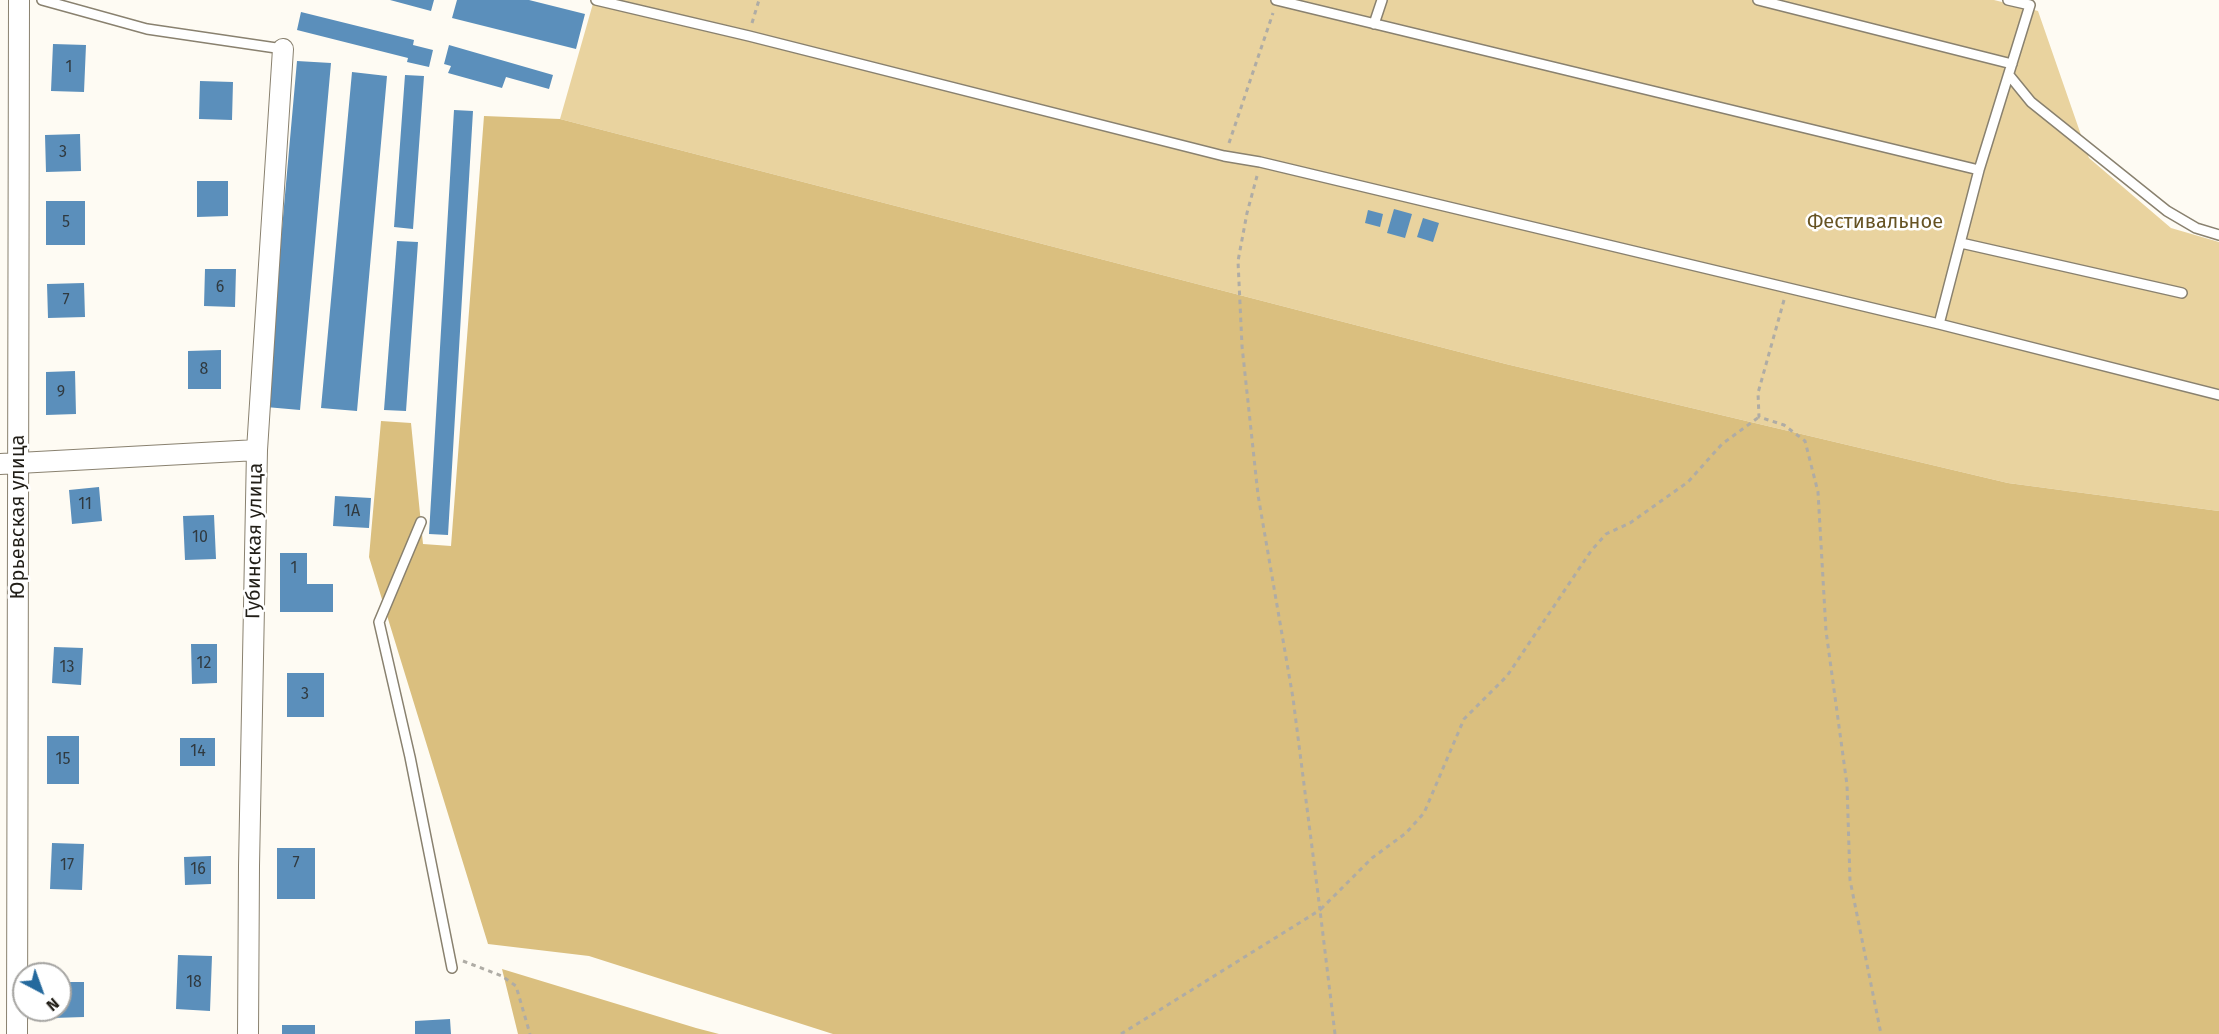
<!DOCTYPE html>
<meta charset="utf-8">
<style>
body{margin:0}
#map{position:relative;width:2219px;height:1034px;overflow:hidden;background:#fefbf3;font-family:"Fira Sans",sans-serif}
canvas{display:block}
.north{position:absolute;left:12px;top:962px;width:60px;height:60px;box-sizing:border-box;background:#fff;border:2px solid #a6a5a2;border-radius:50%;rotate:139deg;font-size:16px;font-weight:700;line-height:24px;text-align:center;color:#211e17}
.north::after{content:'';display:block;margin:auto;width:21px;height:27px;background:#24699d;clip-path:polygon(50% 0,100% 100%,50% 72%,0 100%)}
</style>
<div id="map">
<canvas width="2219" height="1034"></canvas>
<div class="north">N</div>
</div>
<script>
const ctx = document.querySelector('canvas').getContext('2d');
ctx.lineJoin = 'round';
function paint(path, color) {
  ctx.fillStyle = color;
  ctx.fill(path, 'evenodd');
}
function trace(path, color, width, dash) {
  ctx.strokeStyle = color;
  ctx.lineWidth = width;
  ctx.lineCap = dash ? 'butt' : 'round';
  ctx.setLineDash(dash || []);
  ctx.stroke(path);
}
function write(font, color, halo, rows, align = 'center') {
  ctx.font = font + ' "Fira Sans",sans-serif';
  ctx.lineWidth = 5;
  ctx.setLineDash([]);
  ctx.textBaseline = 'middle';
  ctx.strokeStyle = halo;
  ctx.fillStyle = color;
  for (const [text, x, y, turn = 0] of rows) {
    ctx.save();
    ctx.translate(x, y);
    ctx.rotate((+turn || 0) * Math.PI / 180);
    ctx.textAlign = isNaN(turn) ? turn : align;
    if (halo) ctx.strokeText(text, 0, 0);
    ctx.fillText(text, 0, 0);
    ctx.restore();
  }
}
const green = new Path2D(`
 M594,0H1994L2038,11L2089,158L2171,228L2219,242V511L2008,483L1506,364L560,119Z`);
const forest = new Path2D(`
 M484,116L560,119L1506,364L2008,483L2219,511V1034H833L589,956L488,944L369,557L381,421L411,423L423,544L451,546Z
 M502,969L696,1028L719,1034H518Z`);
const building = new Path2D(`
 M390,0H434L431,11Z
 M457,0H529L585,14L576,49L452,18Z
 M301,12L414,40L413,45L433,50L429,67L407,62L408,58L297,30Z
 M53,44L86,45L84,92L51,91Z
 M449,45L553,75L549,89L506,77L502,88L448,73L451,66L444,64Z
 M297,61L331,63L300,410L266,407Z
 M352,72L387,76L357,411L321,408Z
 M405,75L424,76L413,229L394,227Z
 M200,81L233,82L232,120L199,119Z
 M454,110L473,111L448,535L429,534Z
 M80,134L81,171L46,172L45,135Z
 M197,181H228V216L197,217Z
 M46,201H85V245H46Z
 M1394,209L1412,214L1405,238L1387,233Z
 M1368,210L1383,214L1380,227L1365,223Z
 M1423,218L1439,223L1433,242L1417,237Z
 M397,241L418,242L406,411L384,410Z
 M205,269H236L235,307L204,306Z
 M84,283L85,317L48,318L47,284Z
 M221,350V389H188V351Z
 M75,371L76,414L46,415V372Z
 M99,487L102,521L72,524L69,490Z
 M335,496L371,498L369,528L333,526Z
 M214,515L216,559L185,560L183,516Z
 M280,553H307V584H333V612H280Z
 M191,644H217V683L192,684Z
 M54,647L83,648L81,685L52,683Z
 M287,673H324V717H287Z
 M47,736H79V784H47Z
 M180,738H215V766H180Z
 M52,843L84,844L82,890L50,889Z
 M277,848H315V899H277Z
 M211,856V884L185,885L184,857Z
 M178,955L212,956L210,1011L176,1009Z
 M60,982H84V1017L53,1018V1010H60Z
 M450,1019L451,1034H415V1021Z
 M282,1025H315V1034H282Z`);
const path = new Path2D(`
 M752,23L759,0
 M1229,143L1273,13
 M1784,300L1758,393L1759,417L1784,425L1805,441L1818,492L1826,631L1847,785L1850,880L1881,1034
 M463,961L502,976L516,986L530,1034
 M1121,1034L1320,910L1293,698L1258,495L1242,346L1238,261L1247,213L1257,176
 M1335,1034L1320,910L1372,858L1406,833L1424,813L1464,719L1507,676L1591,551L1606,534L1630,523L1688,482L1722,444L1759,417`);
const service = new Path2D(`
 M42,0L147,29L283,49
 M596,0L749,36L1224,156L1260,162L1939,324L2219,395
 M1276,0L1979,170
 M1758,0L2012,64
 M1374,24L1382,0
 M2009,75L2031,102L2167,211L2196,228L2219,235
 M1961,243L2182,293
 M1939,324L1979,170L2030,5L2008,0
 M421,522L379,622L410,757L452,968`);
const minor = new Path2D(`
 M0,464L257,450
 M17,1034L19,0
 M248,1034L249,866L257,450L283,49`);
const numberNames = [
 ["1",69,68],
 ["3",63,153],
 ["5",66,223],
 ["6",220,288],
 ["7",66,301],
 ["8",204,370],
 ["9",61,393],
 ["11",85,505],
 ["1А",352,512],
 ["10",200,538],
 ["1",294,569],
 ["12",204,664],
 ["13",67,668],
 ["3",305,695],
 ["14",198,752],
 ["15",63,760],
 ["7",296,864],
 ["17",67,866],
 ["16",198,870],
 ["18",194,983]
];
const parkNames = [
 ["Фестивальное",1875,222]
];
const streetNames = [
 ["Юрьевская улица",18,517,-90],
 ["Губинская улица",255,541,-89]
];
paint(green, '#e9d39f');
paint(forest, '#dabf7f');
paint(building, '#5b8fbb');
trace(service, '#89816f', 12);
trace(minor, '#89816f', 22);
trace(path, '#afaca5', 3, [4.5, 4.5]);
trace(service, '#fff', 9);
trace(minor, '#fff', 20);
write('16px', '#303a40', null, numberNames);
write('20px', '#665323', '#fff', parkNames);
write('20px', '#211e17', '#fff', streetNames);
</script>
